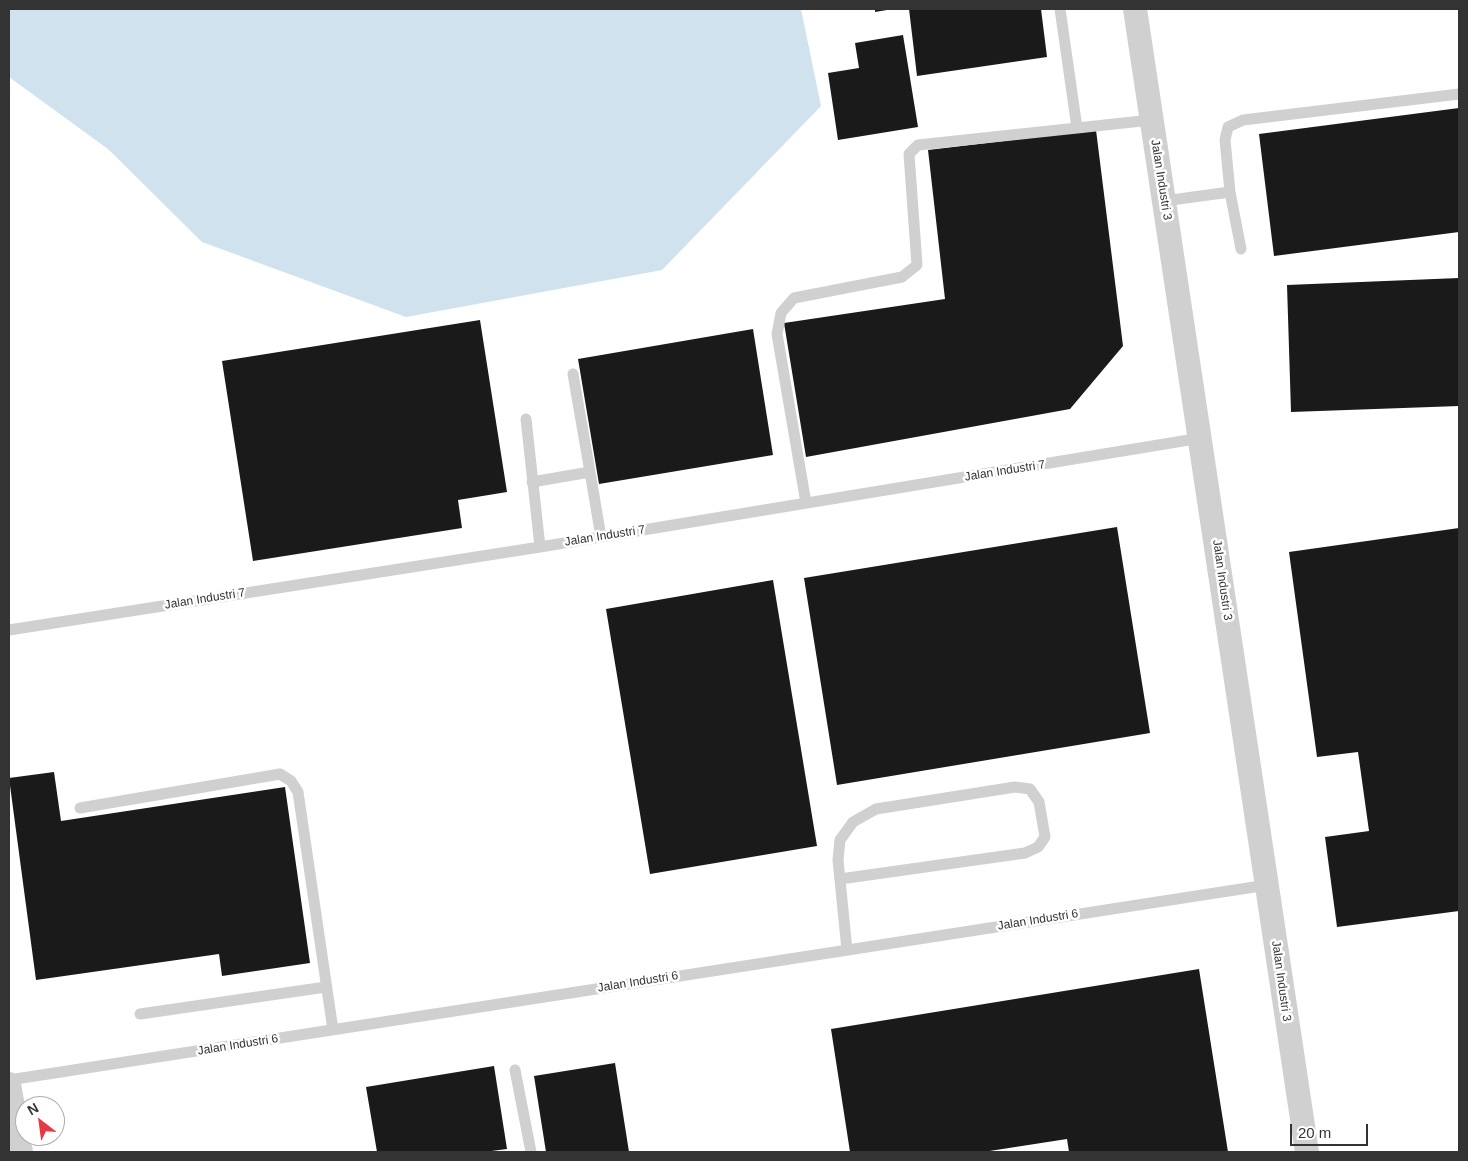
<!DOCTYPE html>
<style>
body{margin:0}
#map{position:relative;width:1468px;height:1161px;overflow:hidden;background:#fff;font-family:Arial,sans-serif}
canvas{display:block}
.frame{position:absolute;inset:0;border:10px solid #333;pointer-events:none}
.north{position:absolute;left:15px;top:1096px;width:50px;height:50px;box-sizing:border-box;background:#fff;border:1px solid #adadad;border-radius:50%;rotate:330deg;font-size:14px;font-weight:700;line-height:20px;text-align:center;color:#333}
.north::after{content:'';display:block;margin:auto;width:18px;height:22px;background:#e63946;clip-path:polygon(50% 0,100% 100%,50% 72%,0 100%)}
.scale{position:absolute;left:1290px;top:1124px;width:78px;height:22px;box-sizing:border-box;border:2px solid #333;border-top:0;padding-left:6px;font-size:15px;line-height:18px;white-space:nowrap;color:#333;-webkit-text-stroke:4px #fff;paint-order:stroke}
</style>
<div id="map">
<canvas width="1468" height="1161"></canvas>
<div class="frame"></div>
<div class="north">N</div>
<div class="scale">20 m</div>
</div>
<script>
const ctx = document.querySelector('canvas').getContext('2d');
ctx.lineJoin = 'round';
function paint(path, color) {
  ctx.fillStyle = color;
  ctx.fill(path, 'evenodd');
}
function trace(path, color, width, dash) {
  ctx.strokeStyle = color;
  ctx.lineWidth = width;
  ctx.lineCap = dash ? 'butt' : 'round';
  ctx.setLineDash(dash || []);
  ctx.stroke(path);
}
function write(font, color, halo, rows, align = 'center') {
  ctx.font = font + ' Arial,sans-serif';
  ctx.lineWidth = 5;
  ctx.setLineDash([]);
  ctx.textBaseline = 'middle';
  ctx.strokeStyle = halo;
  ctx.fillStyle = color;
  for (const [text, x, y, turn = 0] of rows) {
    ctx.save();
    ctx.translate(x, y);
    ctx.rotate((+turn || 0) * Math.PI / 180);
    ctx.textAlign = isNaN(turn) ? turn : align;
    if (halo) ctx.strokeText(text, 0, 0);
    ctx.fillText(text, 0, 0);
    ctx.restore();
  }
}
const water = new Path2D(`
 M9,9H801L821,106L662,270L406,317L202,242L108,149L9,77Z`);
const building = new Path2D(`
 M875,9H887V10L875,12Z
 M909,9H1041L1047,57L917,76Z
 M903,35L918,127L838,140L828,73L859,68L855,43Z
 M1459,108V232L1274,256L1259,134Z
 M1096,130L1123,346L1070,409L806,457L784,323L945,299L928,150Z
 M1459,278V406L1291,412L1287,285Z
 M480,320L507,492L458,500L462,528L253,561L222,361Z
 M753,329L773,455L599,484L578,359Z
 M1117,527L1150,733L837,785L804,578Z
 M1459,528V911L1337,927L1325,837L1369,831L1358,752L1317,757L1289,552Z
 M773,580L817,846L650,874L606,609Z
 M54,772L61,821L285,787L310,963L222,976L219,954L36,980L9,778Z
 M1199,969L1228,1152H1069L1067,1139L983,1152H850L831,1029Z
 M615,1063L629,1152H546L534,1076Z
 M494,1066L507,1149L484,1152H377L366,1087Z`);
const service = new Path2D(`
 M1077,128L1151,120
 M1230,192L1241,249
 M1164,201L1230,192L1225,140L1228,127L1243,120L1459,94
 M573,374L590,472
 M526,419L540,547
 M532,482L590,472L601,537
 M806,503L777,334L781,313L794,298L902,277L917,265L909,154L918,145L1077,128L1060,9
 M9,630L540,547L1201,438
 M80,808L280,774L291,781L298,792L333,1030
 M840,879L1025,853L1038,847L1045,837L1039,802L1030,789L1015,787L876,809L853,822L840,840L838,860L847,950
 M140,1014L326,987
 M515,1070L531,1152
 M9,1080L1267,885`);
const minor = new Path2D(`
 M1135,9L1307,1152
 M9,1084L21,1152`);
const streetNames = [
 ["Jalan Industri 3",1161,180,81],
 ["Jalan Industri 7",1005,471,-9],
 ["Jalan Industri 7",605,536,-9],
 ["Jalan Industri 3",1222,580,82],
 ["Jalan Industri 7",205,599,-9],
 ["Jalan Industri 6",1038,920,-9],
 ["Jalan Industri 3",1281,981,82],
 ["Jalan Industri 6",638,982,-9],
 ["Jalan Industri 6",238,1045,-9]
];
paint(water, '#cfe2ee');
paint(building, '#1a1a1a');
trace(service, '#d0d0d0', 11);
trace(minor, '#d0d0d0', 24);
write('12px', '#333', '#fff', streetNames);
</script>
